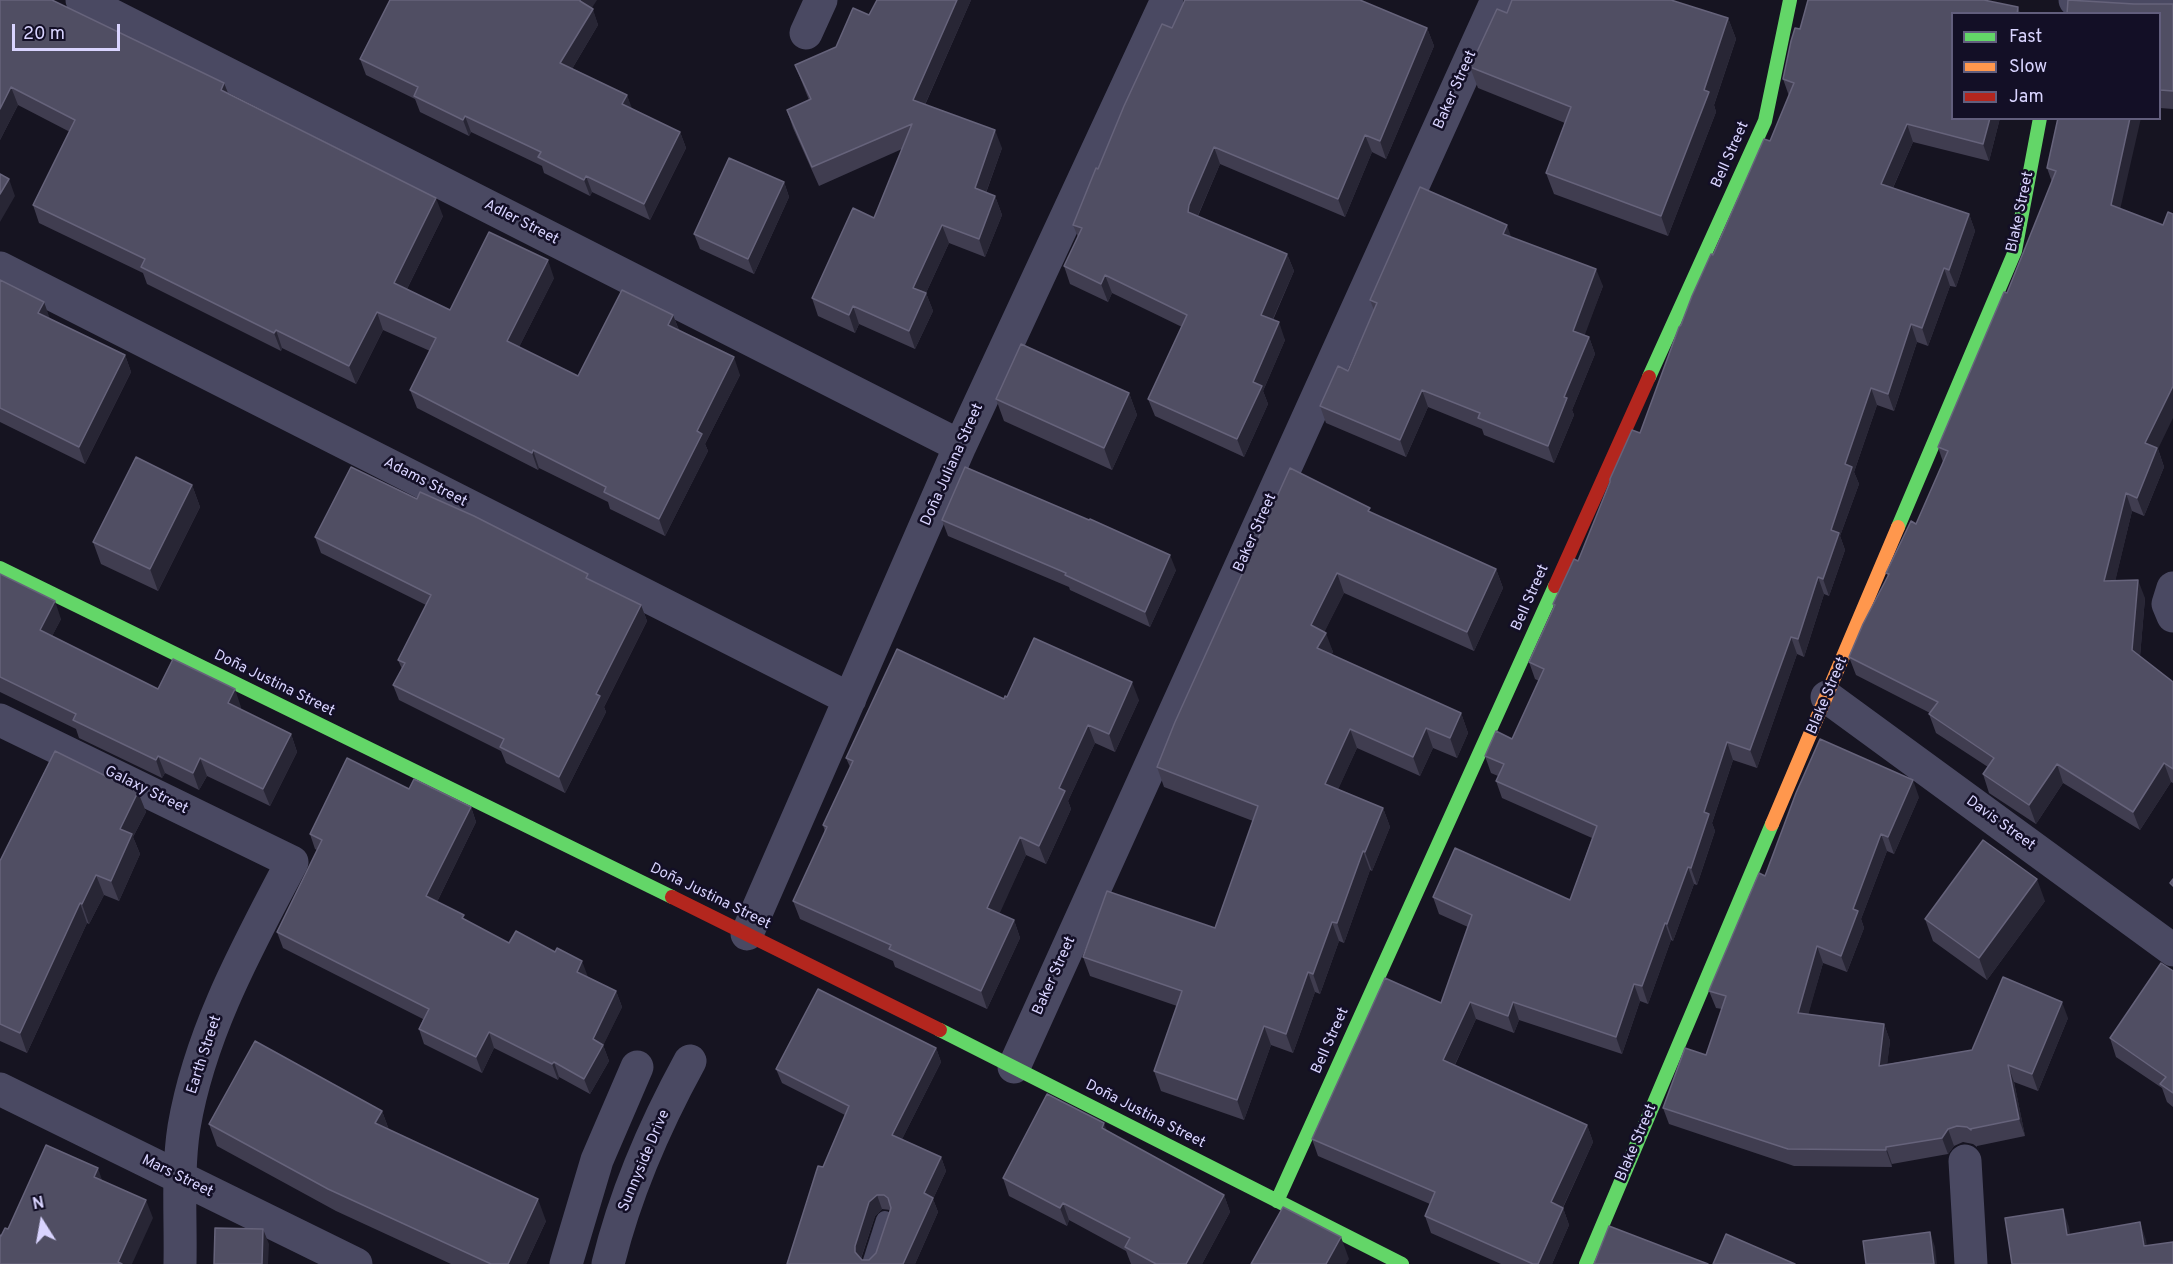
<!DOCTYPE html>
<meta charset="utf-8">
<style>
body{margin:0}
#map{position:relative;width:2173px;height:1264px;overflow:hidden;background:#161421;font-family:Overpass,sans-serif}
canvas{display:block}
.legend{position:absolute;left:1951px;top:12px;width:210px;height:108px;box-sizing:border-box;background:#130f26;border:2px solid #625e7d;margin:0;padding:8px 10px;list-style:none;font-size:18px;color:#d9d4ff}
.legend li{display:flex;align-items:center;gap:12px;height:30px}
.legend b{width:30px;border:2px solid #625e7d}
.north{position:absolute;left:12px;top:1192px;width:60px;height:60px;-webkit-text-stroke:4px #130f26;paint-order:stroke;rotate:349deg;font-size:16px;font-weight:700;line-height:24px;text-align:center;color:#d9d4ff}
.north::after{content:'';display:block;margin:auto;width:21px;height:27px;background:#d9d4ff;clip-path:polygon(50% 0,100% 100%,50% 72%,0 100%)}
.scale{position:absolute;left:12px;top:24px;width:108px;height:27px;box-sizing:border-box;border:3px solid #d9d4ff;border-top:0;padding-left:8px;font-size:18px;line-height:21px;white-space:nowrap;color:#d9d4ff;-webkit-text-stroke:4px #130f26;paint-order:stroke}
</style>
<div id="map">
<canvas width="2173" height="1264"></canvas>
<ul class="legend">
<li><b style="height:8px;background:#63d668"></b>Fast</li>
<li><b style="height:8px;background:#ff974d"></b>Slow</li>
<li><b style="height:8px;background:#b3261e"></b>Jam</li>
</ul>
<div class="north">N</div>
<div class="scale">20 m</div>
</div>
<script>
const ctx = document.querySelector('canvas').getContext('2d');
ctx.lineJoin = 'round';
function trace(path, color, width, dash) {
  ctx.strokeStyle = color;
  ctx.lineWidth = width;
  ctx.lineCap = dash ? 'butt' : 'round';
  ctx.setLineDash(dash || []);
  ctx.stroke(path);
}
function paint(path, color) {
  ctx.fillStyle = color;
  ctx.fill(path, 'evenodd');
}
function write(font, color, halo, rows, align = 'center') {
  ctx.font = font + ' Overpass,sans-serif';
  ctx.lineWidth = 5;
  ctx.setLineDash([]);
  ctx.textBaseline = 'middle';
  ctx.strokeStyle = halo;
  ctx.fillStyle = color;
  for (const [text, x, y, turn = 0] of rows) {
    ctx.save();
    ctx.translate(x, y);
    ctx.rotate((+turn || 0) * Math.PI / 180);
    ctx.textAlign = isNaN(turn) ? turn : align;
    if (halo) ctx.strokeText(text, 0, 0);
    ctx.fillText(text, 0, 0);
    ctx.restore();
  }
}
const lane = new Path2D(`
 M871,1264L885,1220`);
const street = new Path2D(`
 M82,0L960,446
 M2075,0L2173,4
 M806,33L821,0
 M0,268L850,699
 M2173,588L2168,604L2173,616
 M1827,697L2173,950
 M0,720L292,862C248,946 200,1032 184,1127C177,1172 181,1219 180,1264
 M747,934L960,446L1167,0
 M1014,1067L1497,0
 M0,1089L356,1264
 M1965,1161L1971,1264
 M566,1264L597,1160L637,1067
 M608,1264C625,1194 655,1125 690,1061`);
const fast = new Path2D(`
 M1649,377L1765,121L1790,0
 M1898,527L2015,251L2040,118
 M0,568L672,897
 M940,1030L1402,1264
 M1277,1201L1555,586
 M1586,1264L1772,824`);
const slow = new Path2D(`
 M1772,824L1898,527`);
const jam = new Path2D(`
 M1555,586L1649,377
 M672,897L940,1030`);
const wall = new Path2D(`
 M0,0L224,83L228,93L443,216L407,289L450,310L554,278L519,347L578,376L673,315L679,330L740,375L705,444L708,451L665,536L610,509L608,502L539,468L538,470L417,408L410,390L430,351L383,330L356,384L282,348L281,351L147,284L143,273L39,223L33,205L70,132L18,105L0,140Z
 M971,0L925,105L1002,148L986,193L995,196L1002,215L985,257L949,243L926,293L933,311L915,349L859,324L855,333L818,316L812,298L874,218L902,149L819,186L793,128L787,110L809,100L795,65L836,47L869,15Z
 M1808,0H1984L2018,7L2020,14H1953V118H2000L1989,161L1913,142L1893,188L1969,214L1975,231L1956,287L1950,286L1928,346L1917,342L1894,411L1877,405L1854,472L1859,484L1840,536L1845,550L1829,596L1824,594L1804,657L1797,654L1757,768L1733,760L1712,823L1715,831L1697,885L1694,884L1673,941L1671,940L1648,1004L1640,1001L1622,1054L1519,1020L1514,1033L1476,1019L1455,1065L1587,1125L1593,1142L1563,1208L1569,1225L1552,1264H1501L1431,1233L1425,1216L1430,1204L1318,1156L1312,1139L1385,978L1441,1003L1468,927L1439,914L1433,897L1455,848L1570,900L1592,838L1502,798L1496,781L1498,776L1491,773L1485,756L1496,731L1512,739L1539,681L1535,679L1529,662L1554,607L1553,604L1574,559L1578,561L1610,482V479L1632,430L1640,433L1679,327L1681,325L1692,296L1711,254L1713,255L1764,139L1770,141L1789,96L1783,79L1791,41L1795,28L1800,29Z
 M2134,4H2173V109L2160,108V14Z
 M592,8L598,25L572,69L627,95L631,108L680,132L686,148L650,220L592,192L590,196L544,173L542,166L471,132L469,136L420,112L415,99L366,75L360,59Z
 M1507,13L1728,18L1736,39L1714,105L1716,112L1668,236L1554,194L1546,173L1565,123L1478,88L1470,67Z
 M1427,28L1434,46L1386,159L1372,152L1345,217L1220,164L1198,216L1287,254L1294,271L1273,320L1285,340L1263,391L1268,404L1244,457L1155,416L1148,399L1182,327L1112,293L1108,302L1070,284L1064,266L1078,237L1073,225L1098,169Z
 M2058,118L2121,209L2158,449L2164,467L2144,516L2132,511L2115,581L2145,598L2140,656L2173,682V783L2171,782L2140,830L2063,783L2036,824L1989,793L1983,774L1988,767L1936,733L1929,714L1930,713L1856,675L1849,657L1888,576L1886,573L1916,524L1943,462L1938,447L2007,293L2052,182L2047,168Z
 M784,182L789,197L754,274L700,249L694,234Z
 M1511,237L1603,286L1584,335L1589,337L1595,354L1572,410L1574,415L1554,463L1484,435L1482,429L1428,407L1406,457L1326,423L1320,406L1348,371L1374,310L1370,300Z
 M0,280L44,302L49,318L125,355L131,372L85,464L0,422Z
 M1129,393L1137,415L1112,470L1004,421L996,399Z
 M192,485L200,507L158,591L101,564L93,542Z
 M417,499L590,580L641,605L647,621L604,707L606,712L565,793L506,763L501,751L399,700L393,685L402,669L398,660L426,605L321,553L315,537Z
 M1372,513L1496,569L1503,588L1474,651L1344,593L1324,632L1333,652L1331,655L1461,713L1468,733L1457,758L1433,748L1420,776L1357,748L1338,789L1383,808L1390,827L1372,871L1370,870L1344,943L1339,941L1320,994L1315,992L1293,1053L1271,1045L1244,1120L1161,1091L1154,1071L1177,1006L1090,976L1083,957L1215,928L1253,821L1164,787L1157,767Z
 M942,520L1176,570L1150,627L1070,590L1069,587L948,536Z
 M0,574L61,619L52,636L158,689L241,707L240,709L291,734L297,752L270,806L207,776L199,790L165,773L162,778L79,738L76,729L0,692Z
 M1007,697L1139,700L1115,752L1095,743L1068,801L1071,809L1046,864L1026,855L999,913L1014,920L1020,938L987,1009L895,967L893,961L800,919L793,901L825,832L823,825L850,767L846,758Z
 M409,789L471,807L476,822L437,902L465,920L509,943L588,977L616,991L622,1007L603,1045L609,1061L590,1094L559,1077L558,1080L494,1048L482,1073L424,1044L419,1029L423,1019L283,948L277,932L317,850L315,849L310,834Z
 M138,792L146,812L133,837L140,854L119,901L104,895L89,924L87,923L27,1053L0,1041V861Z
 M1919,797L1894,854L1887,851L1861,919L1864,928L1847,972L1823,963L1808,1014L1884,1024L1890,1041L1887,1064L1972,1050L2068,1018L2038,1091L2014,1082L2025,1136L1977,1146V1147L1973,1144L1963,1142L1954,1146L1948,1154L1892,1164V1167L1794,1166L1669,1124L1663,1108L1706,1055L1722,1009L1716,1008L1709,991Z
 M2045,901L1987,980L1933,941L1925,919Z
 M2173,971V1107L2167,1102L2162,1088L2116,1057L2110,1038Z
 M936,1048L941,1062L902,1139L941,1157L946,1171L933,1199L938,1212L915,1264H787L823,1167L845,1115L782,1083L776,1069ZM882,1209L890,1210L876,1253L869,1260H862L861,1259L875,1216Z
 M382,1111L389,1130L546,1221L526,1264H451L336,1211L217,1146L209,1124Z
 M1107,1131L1224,1195L1230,1212L1202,1264H1131L1126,1251L1069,1220L1067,1226L1009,1196L1003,1178Z`);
const shadedWall = new Path2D(`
 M580,0H597L586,17L580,1Z
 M957,0H971L919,118L913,100Z
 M593,9L598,25L566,79L560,63Z
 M1728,18L1736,39L1714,105L1716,112L1668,236L1661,216Z
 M1427,28L1434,46L1386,159L1380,141Z
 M224,83L231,101L221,90Z
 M11,87L18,105L0,140V109Z
 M627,95L633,111L622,104Z
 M465,116L471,132L469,136L463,120Z
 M1990,118H2000L1989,161L1983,144Z
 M2130,118H2141L2117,223L2111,205Z
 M1907,124L1913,142L1887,201L1881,184Z
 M995,130L1002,148L981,206L975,188Z
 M680,132L686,148L650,220L644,204Z
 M1365,135L1372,152L1345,217L1338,199Z
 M1214,147L1220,164L1195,222L1188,212L1189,205Z
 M586,176L592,192L590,196L584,180Z
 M9,179L15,196L0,222V194Z
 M784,182L789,197L754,274L748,259Z
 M995,196L1002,215L985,257L979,239Z
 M436,198L443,216L401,301L394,283Z
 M1969,214L1975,231L1956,287L1949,270Z
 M942,225L949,243L920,306L913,288Z
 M1507,225L1513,242L1503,234Z
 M1287,254L1294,271L1267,332L1261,315Z
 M548,260L554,278L513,359L507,341Z
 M1944,268L1950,286L1928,346L1922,328Z
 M1596,269L1603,286L1580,348L1573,331Z
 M1105,275L1112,293L1108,302L1101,284Z
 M926,293L933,311L915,349L909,331Z
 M44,302L50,319L38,313Z
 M853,306L859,324L855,333L849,315Z
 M377,312L383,330L356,384L349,366Z
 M673,315L680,333L668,325Z
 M1279,322L1285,340L1263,391L1268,404L1244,457L1237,439L1253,382Z
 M1911,324L1917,342L1894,411L1888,394Z
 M276,330L282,348L281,351L274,333Z
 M1589,337L1595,354L1572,410L1574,415L1554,463L1548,446L1564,397Z
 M125,355L131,372L85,464L79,447Z
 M734,357L740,375L705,444L708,451L665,536L659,519L697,431Z
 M2173,386V418L2158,449L2164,467L2144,516L2137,498L2145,443Z
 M1871,388L1877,405L1854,472L1859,484L1840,536L1845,550L1829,596L1823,579L1831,530L1845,464Z
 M1422,390L1428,407L1406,457L1400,440Z
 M1129,393L1137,415L1112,470L1104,448Z
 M533,450L539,468L538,470L532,453Z
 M192,485L200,507L158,591L150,569Z
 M2126,493L2132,511L2111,599L2104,581Z
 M1170,555L1176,570L1150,627L1145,612Z
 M1496,569L1503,588L1474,651L1467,632Z
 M1337,573L1344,593L1318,645L1311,625Z
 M1818,577L1824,594L1804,657L1798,639Z
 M2138,580L2145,598L2139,669L2132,650Z
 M55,601L61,619L46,648L40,630Z
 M641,605L647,621L604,707L606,712L565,793L559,777L596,694Z
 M1326,633L1333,652L1325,668L1317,648Z
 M1791,637L1797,654L1757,768L1750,750Z
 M1132,682L1139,700L1115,752L1109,734Z
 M235,689L241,707L235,720L228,703Z
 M1461,713L1468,733L1457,758L1450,738Z
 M1088,725L1095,743L1068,801L1071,809L1046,864L1039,846L1059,788Z
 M1426,728L1433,748L1420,776L1413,757Z
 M1350,729L1357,748L1332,803L1325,784Z
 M291,734L297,752L270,806L263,789Z
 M1727,742L1733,760L1712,823L1715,831L1697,885L1691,868L1704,812Z
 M158,756L165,773L162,778L156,760Z
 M200,758L207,776L199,790L193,773Z
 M2164,763L2171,782L2140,830L2133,812Z
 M2057,764L2063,783L2036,824L2029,805Z
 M1913,780L1919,797L1894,854L1888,837Z
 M138,792L146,812L133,837L140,854L119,901L111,881L120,829Z
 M471,807L476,822L432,912L426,896Z
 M1383,808L1390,827L1372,871L1365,852Z
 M1881,834L1887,851L1861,919L1864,928L1847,972L1841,956L1853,909Z
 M1020,837L1026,855L994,926L987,908Z
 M1363,851L1370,870L1344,943L1337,923Z
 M1688,867L1694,884L1673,941L1667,924Z
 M96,875L104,895L89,924L82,904Z
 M2037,879L2045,901L1987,980L1979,958Z
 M80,903L87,923L27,1053L20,1033Z
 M1014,920L1020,938L987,1009L981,991Z
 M1332,922L1339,941L1320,994L1313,974Z
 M1665,923L1671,940L1648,1004L1642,986Z
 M1817,946L1823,963L1804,1030L1798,1013Z
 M582,961L588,977L582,988L577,972Z
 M1308,972L1315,992L1293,1053L1286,1034Z
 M1634,984L1640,1001L1622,1054L1616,1037Z
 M616,991L622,1007L603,1046V1045L609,1061L590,1094L584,1079L593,1039Z
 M1470,1002L1476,1019L1449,1077L1443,1060Z
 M1513,1002L1519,1020L1514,1033L1508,1016Z
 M2062,1002L2068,1018L2038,1091L2032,1074Z
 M1884,1024L1890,1041L1885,1083L1879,1066Z
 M1264,1026L1271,1045L1244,1120L1237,1100Z
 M489,1032L494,1048L482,1073L476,1057Z
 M936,1048L941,1062L897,1149L892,1135Z
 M554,1062L559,1077L558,1080L552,1064Z
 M2008,1065L2014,1082L2025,1136L2019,1119Z
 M382,1111L390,1133L375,1123Z
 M1104,1123L1111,1141L1102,1128Z
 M1587,1125L1593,1142L1557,1220L1551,1202Z
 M1948,1129L1954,1146L1948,1154L1942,1138Z
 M1886,1147L1892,1164V1167L1886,1150Z
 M941,1157L946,1171L933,1199L938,1212L915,1264H903L924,1193Z
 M98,1168L104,1186L94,1177Z
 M877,1195L882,1209L875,1216L860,1261L855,1252V1246L869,1202Z
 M1224,1195L1230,1212L1202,1264H1186Z
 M538,1199L546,1221L526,1264H508Z
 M146,1200L153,1218L132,1264H119L118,1262Z
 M1063,1203L1069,1220L1067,1226L1060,1208Z
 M1563,1208L1569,1225L1552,1264H1538Z
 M2063,1209L2069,1227L2073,1253L2067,1235Z
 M2140,1222L2146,1240L2150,1264L2144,1246Z
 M263,1229L269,1244L268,1264H262Z
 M1930,1232L1935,1247L1937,1264H1934Z
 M1341,1237L1349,1259L1346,1264H1326Z`);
const building = new Path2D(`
 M0,0H52L224,83L221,90L436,198L394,283L450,310L489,232L548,260L507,341L578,376L622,290L673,315L668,325L734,357L697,431L702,434L659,519L604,492L606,487L533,450L532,453L410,390L436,338L377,312L349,366L276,330L274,333L141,267L145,259L33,205L75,120L11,87L0,109Z
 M390,0H580V1L593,9L560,63L627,95L622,104L680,132L644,204L586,176L584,180L538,157L541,152L465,116L463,120L414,96L418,87L360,59Z
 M877,0H957L913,100L995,130L975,188L995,196L979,239L942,225L913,288L926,293L909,331L853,306L849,315L812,298L853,208L874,218L912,124L812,167L787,110L811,99L795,65L836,47L853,8L869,15Z
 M1185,0H1360L1427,28L1380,141L1365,135L1338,199L1214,147L1189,205L1188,212L1287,254L1261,315L1279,322L1253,382L1262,386L1237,439L1148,399L1187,315L1105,275L1101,284L1064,266L1082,228L1073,225L1096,168L1098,169L1124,106L1162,24L1172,28Z
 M1512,0H1671L1728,18L1704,90L1709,92L1661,216L1546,173L1571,107L1470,67L1497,9L1507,13Z
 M1808,0H1984L2018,7L2017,14H1953V118H1990L1983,144L1907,124L1881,184L1969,214L1949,270L1944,268L1922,328L1911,324L1888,394L1871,388L1845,464L1852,467L1831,530L1839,533L1823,579L1818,577L1798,639L1791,637L1750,750L1727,742L1704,812L1709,814L1691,868L1688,867L1667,924L1665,923L1642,986L1634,984L1616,1037L1513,1002L1508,1016L1470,1002L1443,1060L1587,1125L1551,1202L1563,1208L1538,1264H1533L1425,1216L1435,1192L1312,1139L1385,978L1441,1003L1472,915L1433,897L1455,848L1570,900L1597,826L1496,781L1504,764L1485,756L1496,731L1512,739L1544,669L1529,662L1555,605L1553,604L1574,559L1578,561L1610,482V479L1632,430L1640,433L1679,327L1681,325L1692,296L1711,254L1713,255L1764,139L1770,141L1794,83L1783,79L1791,41L1795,28L1800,29Z
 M2068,0L2134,4H2173V91L2160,90V14H2067Z
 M2058,118H2130L2111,205L2163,225L2168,212L2173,214V386L2145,443L2157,448L2137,498L2126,493L2104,581L2138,580L2132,650L2173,682V769L2164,763L2133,812L2057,764L2029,805L1983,774L1994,758L1929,714L1938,702L1849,657L1863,624L1889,574L1886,573L1911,521L1916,524L1948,451L1938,447L2004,292L2007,293L2056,171L2047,168Z
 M729,158L784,182L748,259L694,234Z
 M0,174L9,179L0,194Z
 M1420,187L1507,225L1503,234L1596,269L1573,331L1589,337L1564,397L1567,398L1548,446L1478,418L1480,413L1422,390L1400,440L1320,406L1338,366L1348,371L1377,303L1370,300Z
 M0,280L44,302L38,313L125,355L79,447L0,408Z
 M1021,344L1129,393L1104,448L996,399Z
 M136,457L192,485L150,569L93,542Z
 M351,467L417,499L420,492L474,516L588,574L586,578L641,605L596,694L600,696L559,777L500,747L504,739L393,685L405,663L398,660L431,595L315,537Z
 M965,467L1089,520L1090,519L1170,555L1145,612L1065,575L1066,573L942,520Z
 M1290,468L1370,508L1368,511L1496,569L1467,632L1337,573L1311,625L1326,633L1317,648L1461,713L1450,738L1426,728L1413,757L1350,729L1325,784L1383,808L1365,852L1363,851L1337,923L1332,922L1313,974L1308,972L1286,1034L1264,1026L1237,1100L1154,1071L1182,991L1083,957L1107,891L1215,928L1258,806L1157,767L1175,722Z
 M0,574L55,601L40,630L158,689L173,659L235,689L228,703L291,734L263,789L200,758L193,773L158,756L156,760L73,720L76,714L0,677Z
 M1034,638L1132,682L1109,734L1088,725L1059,788L1065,791L1039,846L1020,837L987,908L1014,920L981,991L889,949L891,945L793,901L827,827L823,825L853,761L846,758L897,649L1004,699L1005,696L1007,697Z
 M1820,739L1913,780L1888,837L1881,834L1853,909L1858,911L1841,956L1817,946L1798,1013L1884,1024L1879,1066L1972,1050L2003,977L2062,1002L2032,1074L2008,1065L2019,1119L1970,1129L1971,1130L1967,1127L1957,1126L1948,1129L1942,1138L1886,1147V1150L1788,1149L1663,1108L1685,1048L1706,1055L1726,996L1709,991L1711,986L1759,873L1765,876L1796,793Z
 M55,751L138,792L120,829L132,834L111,881L96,875L82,904L80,903L20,1033L0,1024V861Z
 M347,758L409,789L414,779L471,807L426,896L464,915L462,918L509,943L516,931L555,952L557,948L582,961L577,972L616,991L593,1039L603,1045L584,1079L554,1062L552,1064L489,1032L476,1057L419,1029L429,1009L277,932L322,840L310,834Z
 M1983,840L2037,879L1979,958L1925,919Z
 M2173,879V886L2170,883Z
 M2161,963L2173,971V1093L2160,1084L2166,1077L2110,1038Z
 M818,989L936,1048L892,1135L941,1157L924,1193L933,1198L903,1264H787L818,1166L823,1167L849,1106L776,1069ZM877,1195H884L888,1198L891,1208L876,1253L869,1260H862L855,1252V1246L869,1202Z
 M255,1041L382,1111L375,1123L538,1199L508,1264H491L328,1189L209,1124Z
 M1047,1094L1104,1123L1102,1128L1224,1195L1186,1264H1156L1125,1247L1130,1238L1063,1203L1060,1208L1003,1178Z
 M46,1145L98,1168L94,1177L146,1200L118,1262L122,1264H0V1235L1,1236L5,1228L8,1229Z
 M1283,1207L1341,1237L1326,1264H1251Z
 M2063,1209L2067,1235L2140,1222L2144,1246L2173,1242V1264H2012L2005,1218Z
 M1609,1226L1708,1264H1594Z
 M215,1228L263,1229L262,1264H214Z
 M1930,1232L1934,1264H1866L1863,1241Z
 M1726,1234L1795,1264H1713Z`);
const streetNames = [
 ["Baker Street",1456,90,-66],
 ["Bell Street",1731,155,-66],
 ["Blake Street",2021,212,-78],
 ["Adler Street",521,223,27],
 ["Doña Juliana Street",953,465,-66],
 ["Adams Street",425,483,27],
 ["Baker Street",1256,533,-66],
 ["Bell Street",1531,598,-66],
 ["Doña Justina Street",274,684,26],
 ["Blake Street",1828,696,-67],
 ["Galaxy Street",146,791,26],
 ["Davis Street",2000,824,36],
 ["Doña Justina Street",710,897,26],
 ["Baker Street",1055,976,-66],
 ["Bell Street",1331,1041,-66],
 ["Earth Street",205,1055,-72],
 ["Doña Justina Street",1145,1115,27],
 ["Blake Street",1637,1143,-67],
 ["Sunnyside Drive",645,1161,-67],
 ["Mars Street",177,1177,26]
];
trace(lane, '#4a4962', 18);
trace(street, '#4a4962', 33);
trace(fast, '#63d668', 14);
trace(slow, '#ff974d', 14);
trace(jam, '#b3261e', 14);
paint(wall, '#403d50');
paint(shadedWall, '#282635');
paint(building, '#504e63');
trace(building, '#66637b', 1.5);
write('15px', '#d9d4ff', '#130f26', streetNames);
</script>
